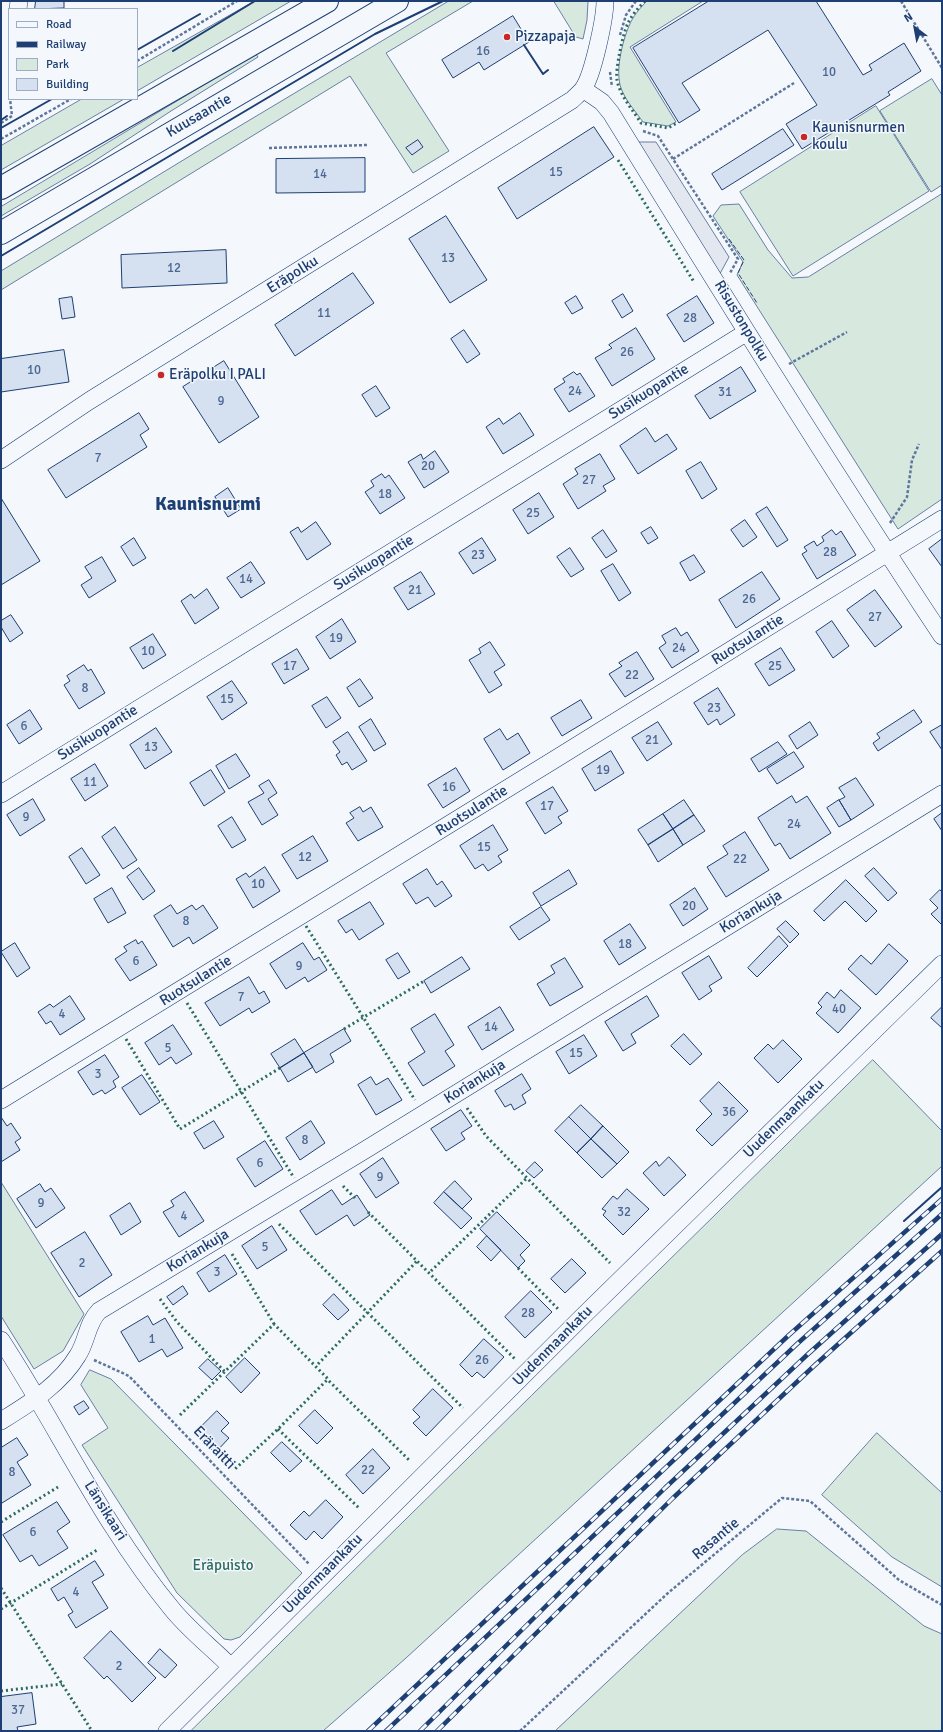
<!DOCTYPE html>
<meta charset="utf-8">
<style>
body{margin:0}
#map{position:relative;width:943px;height:1732px;overflow:hidden;background:#f4f7fb;font-family:Signika,sans-serif}
canvas{display:block}
.frame{position:absolute;inset:0;border:2px solid #1d3f73;pointer-events:none}
.legend{position:absolute;left:8px;top:8px;width:130px;height:92px;box-sizing:border-box;background:#f4f7fb;border:1px solid #9eadc5;margin:0;padding:5px 7px;list-style:none;font-size:12px;color:#1d3f73}
.legend li{display:flex;align-items:center;gap:8px;height:20px}
.legend b{width:20px;border:1px solid #9eadc5}
.north{position:absolute;left:895px;top:8px;width:40px;height:40px;-webkit-text-stroke:3px #f4f7fb;paint-order:stroke;rotate:328deg;font-size:11px;font-weight:700;line-height:16px;text-align:center;color:#1d3f73}
.north::after{content:'';display:block;margin:auto;width:14px;height:18px;background:#1d3f73;clip-path:polygon(50% 0,100% 100%,50% 72%,0 100%)}
</style>
<div id="map">
<canvas width="943" height="1732"></canvas>
<div class="frame"></div>
<ul class="legend">
<li><b style="height:5px;background:#f4f7fb"></b>Road</li>
<li><b style="height:5px;background:#1d3f73"></b>Railway</li>
<li><b style="height:11px;background:#d7e8df"></b>Park</li>
<li><b style="height:11px;background:#d5e0f0"></b>Building</li>
</ul>
<div class="north">N</div>
</div>
<script>
const ctx = document.querySelector('canvas').getContext('2d');
ctx.lineJoin = 'round';
function paint(path, color) {
  ctx.fillStyle = color;
  ctx.fill(path, 'evenodd');
}
function trace(path, color, width, dash) {
  ctx.strokeStyle = color;
  ctx.lineWidth = width;
  ctx.lineCap = dash ? 'butt' : 'round';
  ctx.setLineDash(dash || []);
  ctx.stroke(path);
}
function write(font, color, halo, rows, align = 'center') {
  ctx.font = font + ' Signika,sans-serif';
  ctx.lineWidth = 3;
  ctx.setLineDash([]);
  ctx.textBaseline = 'middle';
  ctx.strokeStyle = halo;
  ctx.fillStyle = color;
  for (const [text, x, y, turn = 0] of rows) {
    ctx.save();
    ctx.translate(x, y);
    ctx.rotate((+turn || 0) * Math.PI / 180);
    ctx.textAlign = isNaN(turn) ? turn : align;
    if (halo) ctx.strokeText(text, 0, 0);
    ctx.fillText(text, 0, 0);
    ctx.restore();
  }
}
const green = new Path2D(`
 M255,1H291L137,91V68Z
 M449,1H473L386,53L449,151L413,173L350,76L1,290V271L208,145Z
 M554,1H588L587,20L583,39L576,37Z
 M647,1H703L630,47L676,122L668,126L643,122C636,112 625,100 621,88C615,71 622,43 629,26C633,16 640,8 647,1Z
 M256,54L258,57L171,111L90,164L1,216V207Z
 M932,79L942,95V185L931,192L880,111Z
 M82,99H124L1,170V146Z
 M876,106L929,191L793,276L740,192Z
 M942,194V499L898,529L737,275L743,262L713,216L721,205L739,204L768,250L792,278L808,277Z
 M873,1060L942,1131V1166L406,1658L323,1731H191Z
 M1,1182L84,1314L63,1351L34,1369L1,1316Z
 M90,1370L111,1379L302,1573L240,1637L231,1640L224,1639L177,1593L82,1445L108,1428L81,1385Z
 M877,1433L942,1493V1587L892,1557L822,1495Z
 M777,1529L806,1531L924,1626L942,1634V1731H555L742,1555Z`);
const parking = new Path2D(`
 M629,142H656L729,257L716,281Z`);
const building = new Path2D(`
 M36,1H64V8L35,9Z
 M709,1H816L863,75L872,70L869,65L904,43L921,71L888,92L890,95L802,149L786,124L817,105L768,30L682,83L700,110L679,123L633,48Z
 M513,16L529,42L484,70L479,62L453,78L442,60Z
 M594,127L614,157L517,219L498,188Z
 M783,129L794,145L722,190L712,174Z
 M418,140L423,147L412,155L406,148Z
 M365,158V192L276,193V159Z
 M446,216L487,280L450,303L409,239Z
 M226,250L227,283L122,288L121,255Z
 M353,273L374,303L295,356L275,325Z
 M623,294L633,311L622,318L612,301Z
 M576,296L583,308L572,314L565,303Z
 M697,296L714,323L684,342L667,315Z
 M72,297L75,317L62,319L59,299Z
 M636,328L655,359L612,386L595,358L612,348L609,345Z
 M464,330L480,354L467,363L451,339Z
 M64,350L69,382L1,392V359Z
 M224,361L259,417L219,443L183,387Z
 M741,367L756,391L710,419L695,396Z
 M574,372L577,375L580,373L595,396L569,412L554,389L565,382L563,379Z
 M376,386L390,408L376,417L362,395Z
 M139,413L149,429L140,435L147,447L66,498L48,470Z
 M520,413L534,435L503,454L486,427L499,418L503,424Z
 M646,428L655,442L667,434L677,449L638,474L620,446Z
 M435,451L449,472L424,488L408,462L421,454L423,459Z
 M600,454L615,479L603,486L606,491L578,509L563,484L578,474L575,469Z
 M701,462L717,489L702,499L686,471Z
 M382,474L385,478L389,475L405,498L380,514L365,492L374,486L371,481Z
 M228,488L241,509L228,517L215,497Z
 M539,493L554,517L528,534L513,510Z
 M1,498L40,561L1,585Z
 M767,507L788,540L777,547L756,514Z
 M745,520L757,537L743,547L731,530Z
 M316,522L331,544L307,560L290,532L298,527L301,532Z
 M651,527L658,538L648,544L641,533Z
 M603,530L617,551L606,558L592,538Z
 M832,530L836,535L841,531L856,555L817,579L802,554L807,551L804,547L814,541L817,546L824,541L822,537Z
 M134,538L146,558L133,566L121,547Z
 M482,538L496,560L473,574L459,553Z
 M942,539V567L929,549Z
 M570,548L584,569L571,577L557,557Z
 M694,555L705,572L690,581L680,563Z
 M102,557L116,581L89,598L81,585L92,578L85,567Z
 M251,562L265,583L241,598L227,578Z
 M613,564L631,593L619,601L601,571Z
 M421,572L435,594L408,610L394,588Z
 M762,572L780,599L736,628L719,600Z
 M207,589L219,608L195,624L181,601L191,594L194,598Z
 M875,590L902,627L875,647L847,610Z
 M11,615L23,633L10,642L1,627V621Z
 M342,619L356,642L330,659L316,637Z
 M832,621L849,646L833,658L816,632Z
 M676,628L681,636L687,632L699,651L672,668L659,648L666,643L662,636Z
 M153,634L166,655L143,669L130,648Z
 M490,642L505,665L494,672L502,685L489,693L469,660L481,653L479,649Z
 M781,648L795,670L769,686L755,664Z
 M297,649L309,669L284,684L272,664Z
 M637,652L654,679L625,697L609,674L622,666L619,663Z
 M84,665L88,671L91,669L105,693L79,709L64,685L70,681L67,676Z
 M360,679L373,698L359,707L347,688Z
 M232,681L247,703L222,720L207,697Z
 M718,688L735,715L720,725L717,719L708,725L694,703Z
 M327,697L341,718L326,728L312,706Z
 M581,700L592,718L562,736L551,718Z
 M30,710L42,729L19,744L7,725Z
 M914,710L922,722L878,751L873,743L880,738L877,734Z
 M371,719L386,744L374,751L359,727Z
 M658,722L672,744L647,761L632,738Z
 M810,722L818,735L797,749L789,736Z
 M942,725V750L930,732Z
 M156,728L172,752L145,769L130,745Z
 M500,729L507,740L518,733L530,753L503,770L484,739Z
 M348,732L367,761L352,770L347,762L342,765L336,755L340,752L333,742Z
 M778,742L787,754L759,772L751,759Z
 M611,751L624,773L595,791L582,769Z
 M794,752L804,767L777,784L767,769Z
 M236,754L250,776L229,789L216,766Z
 M95,764L108,786L85,801L71,779Z
 M456,768L470,791L443,808L428,785Z
 M211,770L225,792L204,806L190,783Z
 M856,778L874,805L851,820L839,800L845,797L839,788Z
 M269,780L277,793L268,799L278,815L262,825L248,802L264,793L259,786Z
 M553,787L568,811L558,817L562,823L545,834L526,803Z
 M792,796L796,803L807,796L831,833L790,859L780,843L775,846L758,818Z
 M33,799L45,820L20,836L7,815Z
 M684,800L694,815L673,829L663,814Z
 M839,800L851,820L839,827L827,808Z
 M360,807L363,812L371,807L383,827L358,841L346,823L354,818L350,813Z
 M942,813V831L934,819Z
 M663,814L673,829L648,845L638,830Z
 M694,815L705,831L683,845L673,829Z
 M232,817L246,840L232,848L218,826Z
 M493,825L508,850L498,856L502,862L488,871L483,864L475,869L460,846Z
 M115,827L137,860L123,869L102,837Z
 M673,829L683,845L658,862L648,845Z
 M745,832L769,870L726,897L707,867L728,854L723,846Z
 M313,836L328,861L297,879L282,855Z
 M82,848L100,875L86,884L69,857Z
 M265,867L280,891L253,908L236,879L246,873L249,877Z
 M139,868L155,891L143,900L127,877Z
 M874,868L897,893L888,901L865,876Z
 M427,869L437,885L442,881L452,896L435,907L428,897L416,904L403,884Z
 M569,870L577,884L541,906L533,893Z
 M846,880L877,911L866,922L845,901L824,921L814,911Z
 M112,888L126,913L108,923L94,899Z
 M695,888L708,909L683,926L670,905Z
 M940,890L942,892V925L931,914L938,908L930,900Z
 M370,902L384,924L359,940L352,929L346,933L338,921Z
 M171,905L177,914L192,905L196,910L203,905L218,928L193,944L189,937L173,947L154,916Z
 M541,907L550,920L519,940L510,927Z
 M786,921L799,934L790,943L777,929Z
 M630,924L646,948L619,965L604,941Z
 M779,936L788,946L757,977L748,968Z
 M136,940L138,944L142,941L157,965L130,981L115,959L127,951L124,947Z
 M15,943L30,968L17,977L1,952Z
 M303,943L314,960L319,957L327,970L308,982L305,977L286,989L270,964Z
 M889,944L908,961L876,995L848,969L861,955L871,964Z
 M398,953L410,972L398,979L386,960Z
 M709,956L722,978L709,986L712,991L699,1000L682,973Z
 M462,957L470,969L431,993L424,981Z
 M565,958L583,987L550,1006L537,984L555,973L551,966Z
 M249,977L259,994L264,991L270,1002L252,1013L249,1008L220,1026L205,1003Z
 M841,990L861,1008L838,1033L816,1013L822,1007L818,1003L827,992L834,998Z
 M70,996L85,1019L60,1035L51,1021L46,1024L38,1012L50,1004L53,1007Z
 M647,996L659,1016L631,1034L636,1043L623,1051L605,1022Z
 M500,1007L514,1030L482,1050L468,1027Z
 M942,1007V1028L931,1018Z
 M435,1014L454,1045L445,1051L455,1066L423,1086L408,1063L425,1052L411,1029Z
 M173,1025L192,1054L176,1064L171,1057L159,1065L145,1043Z
 M344,1029L351,1041L330,1054L334,1062L316,1073L304,1053Z
 M684,1034L702,1054L690,1065L671,1046Z
 M584,1035L597,1056L569,1074L556,1052Z
 M295,1039L304,1053L280,1068L271,1054Z
 M783,1040L802,1059L778,1083L754,1058L768,1044L773,1049Z
 M304,1053L313,1067L288,1082L280,1068Z
 M105,1055L119,1077L113,1081L116,1087L105,1094L102,1090L93,1095L78,1072Z
 M522,1074L531,1089L522,1095L526,1103L514,1110L511,1104L505,1107L495,1091Z
 M142,1075L160,1102L140,1115L122,1088Z
 M371,1077L376,1085L388,1078L402,1100L376,1115L358,1085Z
 M719,1082L748,1111L712,1146L696,1130L712,1114L700,1101Z
 M581,1105L603,1126L591,1139L569,1117Z
 M461,1110L472,1126L461,1133L465,1139L446,1151L431,1129Z
 M1,1117L7,1126L11,1123L21,1138L15,1142L20,1150L1,1162Z
 M569,1117L591,1139L577,1153L555,1131Z
 M214,1121L224,1137L204,1149L194,1133Z
 M311,1121L325,1143L300,1160L286,1138Z
 M603,1126L629,1152L617,1164L591,1139Z
 M591,1139L617,1164L602,1178L577,1153Z
 M265,1141L283,1169L255,1187L237,1159Z
 M669,1157L686,1175L664,1196L643,1173L656,1161L659,1166Z
 M383,1158L399,1183L376,1198L360,1174Z
 M535,1162L543,1170L534,1178L526,1171Z
 M455,1181L472,1199L462,1209L444,1192Z
 M40,1184L45,1192L51,1188L65,1208L36,1228L17,1199Z
 M627,1189L649,1209L623,1235L603,1215L606,1211L602,1209L613,1196L617,1199Z
 M332,1190L342,1205L357,1195L370,1215L354,1226L347,1215L316,1235L300,1211Z
 M185,1192L204,1221L179,1237L163,1212L174,1206L171,1201Z
 M444,1192L472,1218L461,1229L434,1203Z
 M130,1203L141,1222L121,1235L110,1216Z
 M497,1212L530,1245L520,1255L525,1261L518,1268L480,1229Z
 M272,1226L287,1250L257,1269L242,1246Z
 M85,1232L112,1275L79,1297L51,1253Z
 M487,1236L501,1250L491,1261L477,1247Z
 M225,1255L237,1274L209,1292L197,1273Z
 M572,1259L586,1273L565,1293L551,1279Z
 M183,1286L188,1294L173,1305L167,1297Z
 M531,1291L552,1312L525,1338L505,1317Z
 M334,1294L349,1310L338,1320L323,1305Z
 M148,1316L153,1325L165,1318L183,1348L167,1357L162,1349L139,1362L121,1332Z
 M484,1339L504,1357L484,1378L477,1372L472,1377L460,1365Z
 M245,1358L260,1373L241,1393L226,1377Z
 M208,1359L221,1371L212,1380L199,1368Z
 M433,1389L453,1408L426,1436L413,1423L420,1417L413,1410Z
 M84,1401L89,1408L79,1415L74,1407Z
 M315,1410L333,1428L317,1444L299,1426Z
 M217,1411L229,1423L221,1431L229,1438L215,1453L195,1433Z
 M17,1438L28,1455L17,1462L31,1485L2,1503L1,1501V1448Z
 M282,1442L302,1461L290,1472L271,1453Z
 M373,1449L390,1468L363,1494L346,1475Z
 M326,1500L343,1517L322,1539L314,1531L306,1540L290,1525L304,1511L309,1516Z
 M57,1502L70,1522L57,1531L68,1548L39,1566L32,1555L20,1562L3,1535Z
 M95,1561L104,1575L92,1582L108,1608L76,1628L68,1615L73,1612L64,1597L58,1601L51,1589Z
 M111,1631L156,1678L132,1702L107,1676L104,1679L84,1658Z
 M160,1649L177,1665L165,1678L148,1663Z
 M32,1693L36,1724L17,1727L18,1731H1V1697Z`);
const path = new Path2D(`
 M901,1L942,68
 M620,35L626,15L636,1
 M137,61L237,1
 M610,72L612,87
 M1,123L12,116L10,99
 M643,131L658,136L738,259L730,273
 M1,139L71,99
 M269,148L368,145
 M673,159L794,83
 M789,364L847,332
 M890,523L907,497L912,460L919,444
 M94,1360L129,1376L309,1564
 M520,1731L668,1593L782,1498L810,1501L899,1580L942,1605`);
const minor = new Path2D(`
 M18,9L19,1
 M583,89L602,102L611,113C719,288 828,464 942,636
 M1,460L89,401L572,100C575,97 580,93 583,89C593,75 605,18 605,1
 M1,794L747,332
 M1,1100L557,758L942,519
 M1,1340C59,1429 104,1527 172,1609C189,1630 211,1647 230,1666
 M1,1421C30,1403 60,1385 78,1355C87,1341 87,1323 99,1311L365,1150L942,794
 M167,1731L580,1319L942,964`);
const primary = new Path2D(`
 M1,188L327,1
 M1,233L397,1`);
const rail = new Path2D(`
 M368,1731L789,1335L942,1199
 M386,1731L797,1344L942,1214
 M420,1731L665,1488L807,1355L942,1234
 M437,1731L673,1498L815,1365L942,1251`);
const hedge = new Path2D(`
 M645,1C638,8 632,15 628,23C623,33 615,70 617,80C620,96 633,110 641,123L668,128L677,123
 M618,160L694,282
 M306,926L415,1100
 M187,1003L294,1178
 M344,1029L424,981
 M126,1039L180,1129L280,1068
 M467,1108L486,1136L610,1263
 M343,1186L356,1199
 M368,1212L515,1359
 M279,1224L463,1408
 M232,1254L274,1324
 M518,1268L559,1310
 M431,1271L527,1178
 M160,1299L177,1322L226,1373
 M318,1364L417,1261
 M329,1381L409,1460
 M180,1415L274,1324L328,1379L278,1429L235,1469
 M278,1429L360,1509
 M1,1522L58,1487
 M1,1588L92,1731
 M1,1609L97,1550
 M1,1691L62,1684`);
const fence = new Path2D(`
 M729,239L744,260L738,273L757,303`);
const wall = new Path2D(`
 M524,45L543,74L548,70
 M137,50L200,14
 M173,51L255,1
 M1,120L7,116
 M1,128L52,99
 M1,256L375,34L443,1
 M904,1221L942,1187`);
const markers = [
 [507,37,4,"#c62828"],
 [804,137,4,"#c62828"],
 [161,375,4,"#c62828"]
];
const numberNames = [
 ["16",483,52],
 ["10",829,73],
 ["15",556,173],
 ["14",320,175],
 ["13",448,259],
 ["12",174,269],
 ["11",324,314],
 ["28",690,319],
 ["26",627,353],
 ["10",34,371],
 ["24",575,392],
 ["31",725,393],
 ["9",221,402],
 ["7",98,459],
 ["20",428,467],
 ["27",589,481],
 ["18",385,495],
 ["25",533,514],
 ["28",830,553],
 ["23",478,556],
 ["14",246,580],
 ["21",415,591],
 ["26",749,600],
 ["27",875,618],
 ["19",336,639],
 ["24",679,649],
 ["10",148,652],
 ["17",290,667],
 ["25",775,667],
 ["22",632,676],
 ["8",85,689],
 ["15",227,700],
 ["23",714,709],
 ["6",24,727],
 ["21",652,741],
 ["13",151,748],
 ["19",603,771],
 ["11",90,783],
 ["16",449,788],
 ["17",547,807],
 ["9",26,818],
 ["24",794,825],
 ["15",484,848],
 ["12",305,858],
 ["22",740,860],
 ["10",258,885],
 ["20",689,907],
 ["8",186,922],
 ["18",625,945],
 ["6",136,962],
 ["9",299,967],
 ["7",241,998],
 ["40",839,1010],
 ["4",62,1015],
 ["14",491,1028],
 ["5",168,1049],
 ["15",576,1054],
 ["3",98,1075],
 ["36",729,1113],
 ["8",305,1141],
 ["6",260,1164],
 ["9",380,1178],
 ["9",41,1204],
 ["32",624,1213],
 ["4",184,1217],
 ["5",265,1248],
 ["2",82,1264],
 ["3",217,1273],
 ["28",528,1314],
 ["1",152,1340],
 ["26",482,1361],
 ["22",368,1471],
 ["8",12,1473],
 ["6",33,1533],
 ["4",76,1593],
 ["2",119,1667],
 ["37",18,1711]
];
const poiNames = [
 ["Pizzapaja",515,37],
 ["Kaunisnurmen",812,128],
 ["koulu",812,145],
 ["Eräpolku I PALI",169,375]
];
const streetNames = [
 ["Kuusaantie",199,116,-30],
 ["Eräpolku",293,275,-32],
 ["Risustonpolku",741,321,59],
 ["Susikuopantie",649,392,-32],
 ["Susikuopantie",374,563,-32],
 ["Ruotsulantie",748,640,-32],
 ["Susikuopantie",98,733,-32],
 ["Ruotsulantie",472,811,-32],
 ["Koriankuja",751,912,-31],
 ["Ruotsulantie",196,981,-32],
 ["Koriankuja",475,1082,-32],
 ["Uudenmaankatu",784,1119,-44],
 ["Koriankuja",198,1251,-31],
 ["Uudenmaankatu",553,1346,-45],
 ["Eräraitti",214,1448,46],
 ["Länsikaari",105,1511,58],
 ["Rasantie",716,1539,-40],
 ["Uudenmaankatu",323,1574,-45]
];
const parkNames = [
 ["Eräpuisto",223,1566]
];
const districtNames = [
 ["Kaunisnurmi",208,505]
];
paint(green, '#d7e8df');
trace(green, '#687fa3', 1);
paint(parking, '#e3e8f0');
trace(parking, '#687fa3', 1);
paint(building, '#d5e0f0');
trace(building, '#1d3f73', 1);
trace(minor, '#1d3f73', 18);
trace(primary, '#1d3f73', 24);
trace(path, '#5e769c', 2.5, [3, 2]);
trace(minor, '#f4f7fb', 17);
trace(primary, '#f4f7fb', 22);
trace(rail, '#1d3f73', 4.5);
trace(rail, '#f4f7fb', 3, [9]);
trace(hedge, '#2c6c60', 3, [2, 3]);
trace(fence, '#1d3f73', 1, [5, 2]);
trace(wall, '#1d3f73', 2);
for (const [x, y, r, color] of markers) {
  const dot = new Path2D();
  dot.arc(x, y, r, 0, 2 * Math.PI);
  ctx.fillStyle = color;
  ctx.fill(dot);
  trace(dot, '#f4f7fb', 1.5);
}
write('13px', '#4b6792', null, numberNames);
write('15px', '#1d3f73', '#f4f7fb', poiNames, 'left');
write('15px', '#1d3f73', '#f4f7fb', streetNames);
write('15px', '#2c6c60', '#f4f7fb', parkNames);
write('bold 19px', '#1d3f73', '#f4f7fb', districtNames);
</script>
